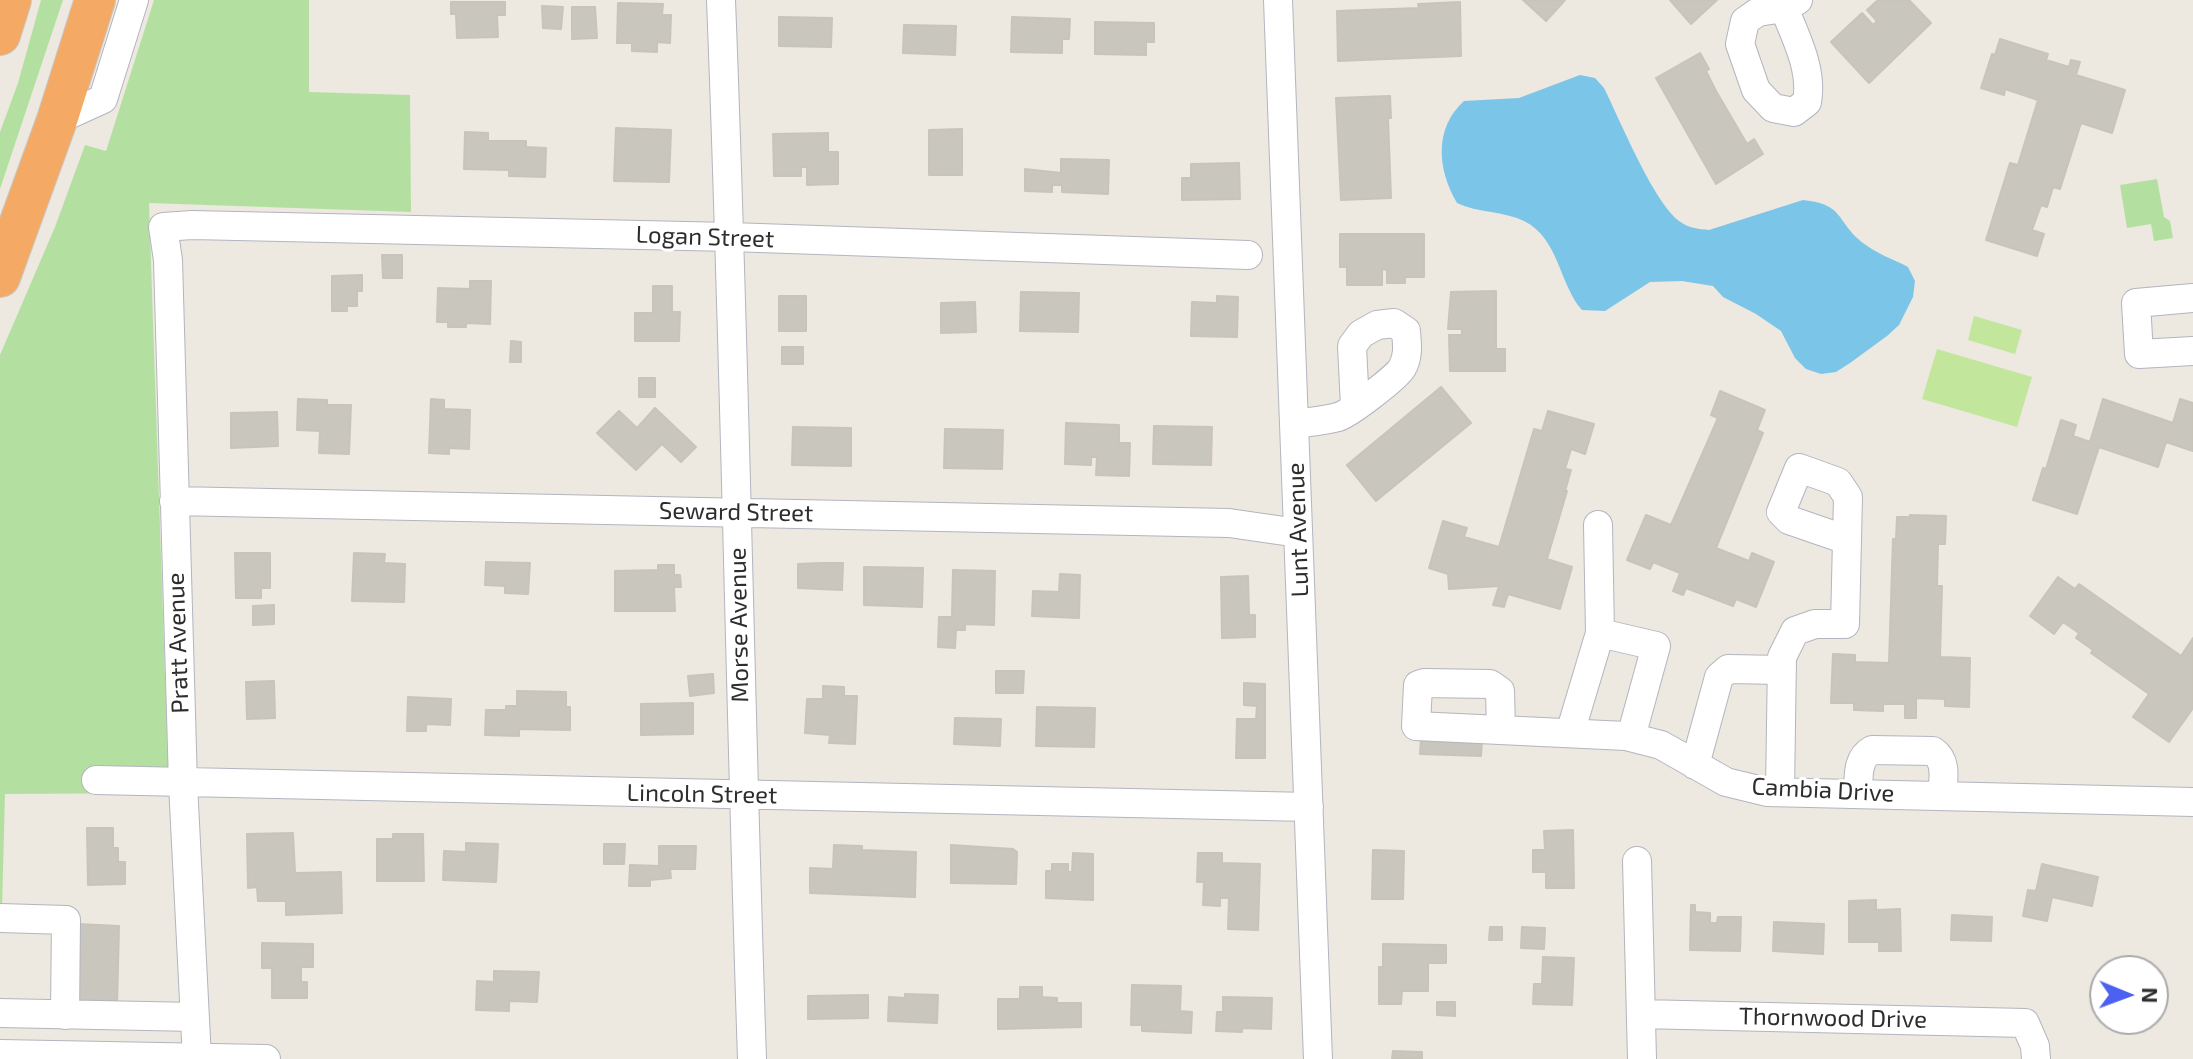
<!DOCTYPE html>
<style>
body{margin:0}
#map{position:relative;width:2193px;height:1059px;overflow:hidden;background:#ede8e0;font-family:"Exo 2",sans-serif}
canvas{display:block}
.north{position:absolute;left:2089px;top:955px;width:80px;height:80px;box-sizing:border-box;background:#fff;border:2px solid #ababab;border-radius:50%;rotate:91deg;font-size:22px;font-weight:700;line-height:32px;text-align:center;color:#2d2d2d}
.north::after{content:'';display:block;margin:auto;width:28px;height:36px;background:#4c61ef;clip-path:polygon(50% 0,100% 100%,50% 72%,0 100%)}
</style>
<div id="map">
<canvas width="2193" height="1059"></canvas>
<div class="north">N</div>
</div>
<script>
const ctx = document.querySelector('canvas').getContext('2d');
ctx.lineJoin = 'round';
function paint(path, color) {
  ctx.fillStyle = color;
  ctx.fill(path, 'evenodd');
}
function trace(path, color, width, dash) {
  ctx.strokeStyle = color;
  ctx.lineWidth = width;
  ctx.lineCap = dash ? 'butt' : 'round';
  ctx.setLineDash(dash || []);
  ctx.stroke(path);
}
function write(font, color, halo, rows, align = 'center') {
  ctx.font = font + ' "Exo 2",sans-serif';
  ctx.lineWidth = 6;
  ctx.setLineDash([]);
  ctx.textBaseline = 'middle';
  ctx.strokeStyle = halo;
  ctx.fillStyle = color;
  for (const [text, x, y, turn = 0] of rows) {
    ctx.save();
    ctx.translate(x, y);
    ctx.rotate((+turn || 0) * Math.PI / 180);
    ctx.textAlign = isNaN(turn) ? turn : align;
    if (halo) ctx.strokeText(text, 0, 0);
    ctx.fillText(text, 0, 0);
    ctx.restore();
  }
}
const green = new Path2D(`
 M41,0H63L0,189V132L18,83Z
 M154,0H309V92L410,95L411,212L149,203L169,793L5,794L2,908H0V355L55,227L85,145L106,151Z
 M2157,179L2164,217L2170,221L2173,238L2154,241L2151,224L2127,228L2120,185Z`);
const pitch = new Path2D(`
 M1974,316L2022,330L2015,354L1968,340Z
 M1937,349L2032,377L2017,427L1922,399Z`);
const water = new Path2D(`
 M1580,75L1595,78L1604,88C1620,120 1653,201 1679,221C1688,228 1698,229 1709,230L1803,200C1845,204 1836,222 1863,243C1877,254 1893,259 1908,267L1915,281L1913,297L1899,325L1887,336L1850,363L1836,372L1821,374L1806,369L1795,358L1781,331L1756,314L1723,297L1713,286L1682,281L1650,282L1605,311L1582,310C1559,284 1559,238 1524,221C1504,211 1478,213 1457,203C1437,169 1434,128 1464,101L1519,98Z`);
const building = new Path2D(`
 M1523,0H1565L1546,21Z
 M1670,0H1717L1691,24Z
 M1878,0H1909L1931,23L1869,83L1831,42L1862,13L1873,25L1877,21L1867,10Z
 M451,2H505V15H497L498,37L457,38L456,14H451Z
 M1460,2L1461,56L1338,61L1337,11L1419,8L1418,4Z
 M618,3L663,4L662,15H671L670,43L657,42V52L632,51V43H617Z
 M542,6L563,7L561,29L543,28Z
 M572,7H595L597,38L572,39Z
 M779,17L832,18L831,47L779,46Z
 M1012,17L1070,19L1069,39H1062V53L1011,52Z
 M1095,22L1154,23V42H1146V55L1095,54Z
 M904,25L956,26L955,55L903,53Z
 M2000,39L2048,54L2046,60L2069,67L2071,60L2080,62L2076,75L2125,90L2112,133L2081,123L2060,189L2053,187L2047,207L2041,205L2032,230L2044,234L2037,256L1986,240L2010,163L2018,165L2038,100L2005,89L2004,95L1981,88L1992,54L1995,55Z
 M1700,53L1709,69L1706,71L1716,91L1747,144L1754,139L1763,154L1716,184L1656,78Z
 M1390,96L1391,118H1388L1391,198L1341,200L1336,98Z
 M616,128L671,130L669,182L614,181Z
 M962,129V175H929V130Z
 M465,132L488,133V141H526V147L546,148L545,177L509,176V170L464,169Z
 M828,133V152H838V184L807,185V167H801V176H774L773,134Z
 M1061,159L1109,160L1108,194L1062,192V185H1052V192L1025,191V169L1061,173Z
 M1239,163L1240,199L1182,200V178H1191V164Z
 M1340,234H1424V277H1405V283H1387V270L1382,269V285H1347V267H1340Z
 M382,255H402V278H383Z
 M362,275V291H357V306H347V311H332V276Z
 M470,281H491L490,324L466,323V327H448V322H437L438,288L470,289Z
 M653,286H672V312H680L679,341H635V313H653Z
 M1496,291V349H1505V371H1450L1449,335H1462V329H1448L1451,292Z
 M1021,292L1079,293L1078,332L1020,331Z
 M779,296H806V331H779Z
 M1217,296L1238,297L1237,337L1191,336L1192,302L1217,303Z
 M975,302L976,332L941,333V303Z
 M511,341L521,342V362H510Z
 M782,347H803V364H782Z
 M639,378H655V397H639Z
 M1441,387L1471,423L1376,501L1347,465Z
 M1720,391L1765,410L1757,430L1763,433L1716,548L1749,561L1752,553L1774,562L1756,607L1736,599L1733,606L1686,588L1683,595L1673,591L1680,573L1653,562L1650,569L1627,560L1646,515L1671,525L1718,418L1711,415Z
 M298,399L327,400V405H351L349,454L319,453L320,431L297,430Z
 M431,399L444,400V409L470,410L469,449L449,448V454L429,453Z
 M2103,399L2173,423L2180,399L2193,403V451L2166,442L2158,467L2099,447L2077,514L2033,500L2043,468L2046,469L2061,420L2076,425L2073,436L2090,442Z
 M655,408L696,447L681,462L662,444L636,470L597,433L619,411L637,428Z
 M1548,411L1594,424L1585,454L1571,449L1565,469L1571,470L1565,491H1567L1547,559L1572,567L1560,609L1508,594L1504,607L1493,605L1499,586L1449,589L1448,574L1429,568L1443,521L1467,528L1464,537L1499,547L1534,429L1542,431Z
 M277,412L278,446L231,448V413Z
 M1066,423L1119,425V443H1130L1129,476L1096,475L1097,457H1091V465L1065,464Z
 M1154,426L1212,427L1211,465L1153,464Z
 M793,427L851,428V466L792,465Z
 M945,429L1003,430L1002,469L944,468Z
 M1910,515L1946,516L1945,544H1938L1937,586H1942L1940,657L1970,658L1969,707L1945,706V699L1916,698V718H1905V704H1883V711L1854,710V703H1831L1833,654L1855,655V662L1889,663L1893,539H1896L1897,517H1910Z
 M235,553H270V588H261V598H236Z
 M354,553L385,554L384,563L405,564L404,602L352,601Z
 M486,562L530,563L528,594L505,593V586L485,585Z
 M821,563H843L842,590L798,588V564Z
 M658,565H674V575H680L681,587H674L675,611H615V571L658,570Z
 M864,567L923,568L922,607L864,605Z
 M953,570L995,571L994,625L965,624V630H956L955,648L938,647L939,617H952Z
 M1060,574L1080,575L1079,618L1032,616L1033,591L1059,592Z
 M1248,576L1249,615H1255V637L1222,638L1221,577Z
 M2058,577L2075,589L2079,584L2181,656L2193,638V708L2169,742L2133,717L2149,694L2091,653L2093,650L2076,638L2079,633L2063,622L2054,634L2030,616Z
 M274,605V624L253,625V606Z
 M996,671H1024L1023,693H996Z
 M713,674L714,693L690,696L688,676Z
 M274,681L275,718L247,719L246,682Z
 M1244,683L1265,684V758H1236L1237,719H1256L1257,706L1244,705Z
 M823,686L844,687V696H857L855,744L829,743L830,735L805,733L807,699H823Z
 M517,691L566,692V707H570V730L519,729V736L485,735L486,710H506V706H517Z
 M408,697L451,699L450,725L426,724V731H407Z
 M693,703V734L641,735V704Z
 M1037,707L1095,708L1094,747L1036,746Z
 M955,718L1001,719L1000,746L954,744Z
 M1421,739L1482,740L1481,756L1420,754Z
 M87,828H113V848H118V862H125V884L88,885Z
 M1573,830L1574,888H1546V872H1533V850H1545L1544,831Z
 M293,833L295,873L341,872L342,913L286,915V901H258L257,887L248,888L247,834Z
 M393,834H423L424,881H377V839H393Z
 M466,843L498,844L496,882L443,880L444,851L466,852Z
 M604,844H625L624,864H604Z
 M834,845L862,846V850L916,852L915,897L810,893V868L833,869Z
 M951,845L1013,849L1017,852L1016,884L951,883Z
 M659,846H696L695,869H670L671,878L650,880V886H629L630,865L659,866Z
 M1373,850L1404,851L1403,899H1372Z
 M1073,853L1093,854V900L1046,898V871H1052V864H1068V872H1072Z
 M1198,853H1222V863L1260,864L1258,930L1228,929L1229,898H1220V906L1203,905L1204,882H1197Z
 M2042,864L2098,877L2092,906L2052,897L2047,921L2023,916L2028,890L2036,891Z
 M1876,900V910L1900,909L1901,951H1879V942H1849V901Z
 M1691,905H1695V912L1710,913V923H1717L1718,917H1741L1740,951L1690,950Z
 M1952,915L1992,917L1991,941L1951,940Z
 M1774,922L1824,924L1823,954L1773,951Z
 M77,924L119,926L117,1006L74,1005Z
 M1490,927H1502V940H1489Z
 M1522,927L1545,928L1544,949L1521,948Z
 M262,943L313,944V967H301V982H307V998H272V968H262Z
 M1383,944L1446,945V963H1428V991H1402L1401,1004H1379V967H1383Z
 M1543,957L1574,958L1572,1005L1533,1004L1534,984H1542Z
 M494,971L539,972L537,1002L509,1001V1011L476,1010L477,981L494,982Z
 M1132,985L1181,986L1180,1011L1192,1012L1191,1033L1142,1031V1025H1131Z
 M1020,987H1042V997L1057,998V1003H1081V1027L998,1029V999H1020Z
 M905,994L938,995L937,1023L888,1021L889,997L905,998Z
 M868,995V1018L808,1019V996Z
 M1223,997L1272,998L1271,1029L1242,1028V1032L1216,1031L1217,1012H1223Z
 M1437,1002H1455V1016L1437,1015Z
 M1393,1051L1422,1052V1059H1392Z`);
const minor = new Path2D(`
 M721,0C735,353 740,706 752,1059
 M1278,0L1318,1059
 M1784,8C1796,38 1813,70 1807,102L1794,112L1773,108L1756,90L1740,44L1745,21L1758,12L1784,8L1798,0
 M57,120L103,99L134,0
 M2193,298L2136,303L2139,354L2193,351
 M1294,424C1308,422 1324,421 1338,417C1349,414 1397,377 1402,368C1409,356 1407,344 1406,331L1394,323L1377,325L1361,334L1352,346L1355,406
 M174,501L1229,523L1298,533
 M1598,525L1600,633
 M1501,730L1500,691L1490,684L1424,683L1418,685L1416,726L1626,736L1661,745L1726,782L1767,792L2193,802
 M1570,733L1600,633L1656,646L1631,737
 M1695,765L1719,677L1728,669L1782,670
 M96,780L1309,807
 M1780,792L1782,657L1795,631L1815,624H1845L1848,497L1838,482L1799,468L1781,512L1789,520L1847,540
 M1858,794C1859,778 1856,759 1872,750L1933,751C1948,761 1943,781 1942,796
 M1637,861L1642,1059
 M0,918L66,920L65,1015
 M0,1013L195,1017
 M1641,1014L2025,1023L2035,1046L2036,1059
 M0,1054L266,1059
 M197,1059L183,784L168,260L163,227L192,225L731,237L1248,255`);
const highway = new Path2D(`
 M0,35L11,0
 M0,277L57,120L95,0`);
const streetNames = [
 ["Logan Street",705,237,2],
 ["Seward Street",736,512,1],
 ["Lunt Avenue",1298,530,-92],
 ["Morse Avenue",739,625,-91],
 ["Pratt Avenue",178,643,-92],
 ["Cambia Drive",1823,790,3],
 ["Lincoln Street",702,794,1],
 ["Thornwood Drive",1833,1018,1]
];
paint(green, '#b3e0a1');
paint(pitch, '#c3e69d');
paint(water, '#7bc5e8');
paint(building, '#c9c6be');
trace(building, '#c9c4ba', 2);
trace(minor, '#b3b5bf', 30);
trace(highway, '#c8c8c8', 42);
trace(minor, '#fff', 28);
trace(highway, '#f4aa64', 40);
write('24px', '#2d2d2d', '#fff', streetNames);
</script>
